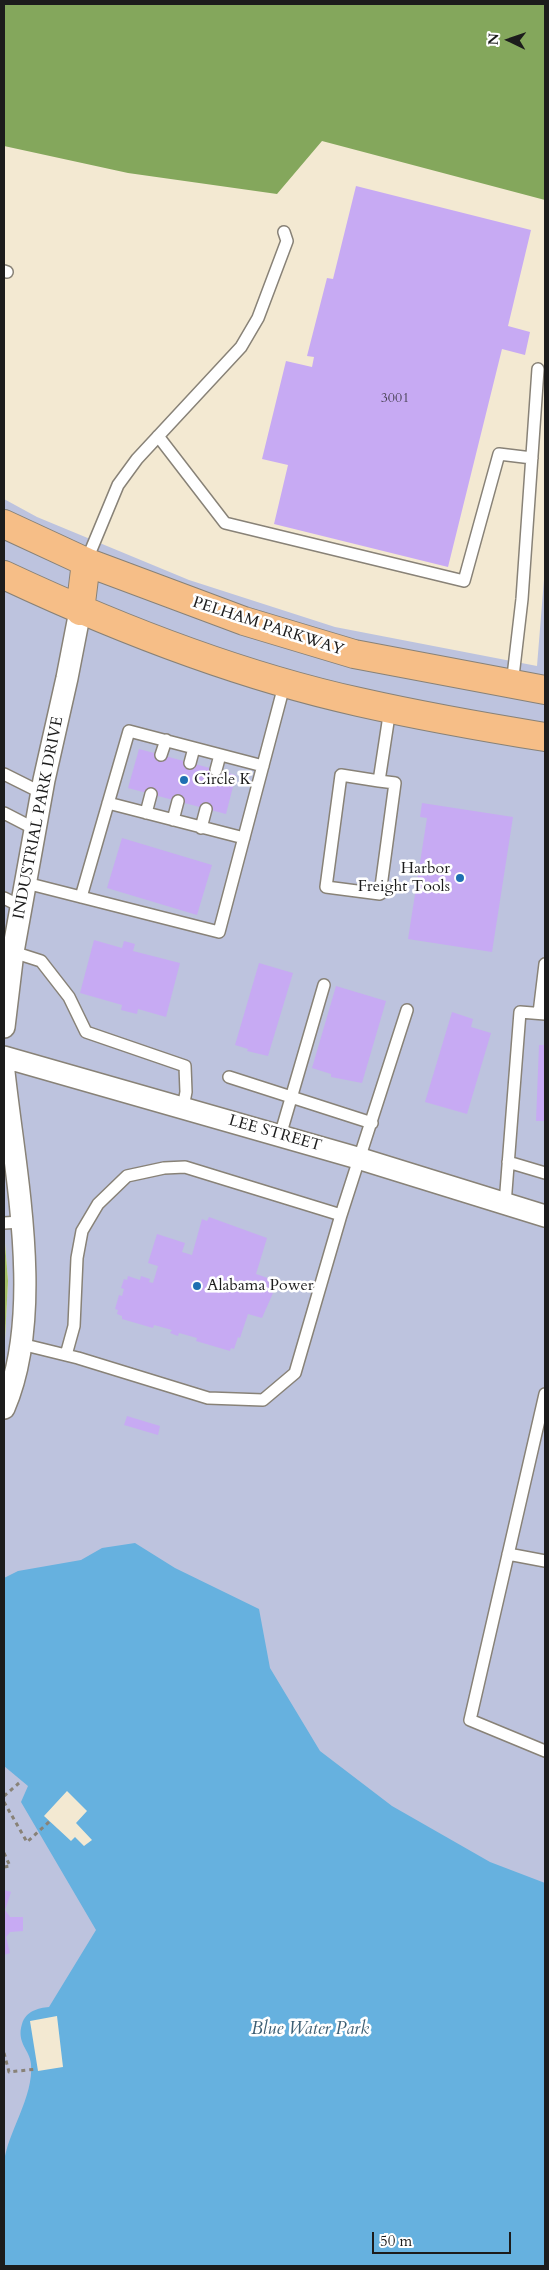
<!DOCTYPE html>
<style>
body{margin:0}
#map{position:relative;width:549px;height:2270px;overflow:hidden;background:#f3e9d2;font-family:Cardo,serif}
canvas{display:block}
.frame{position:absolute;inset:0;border:5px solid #1c1c1c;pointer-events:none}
.north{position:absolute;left:484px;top:15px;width:50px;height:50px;-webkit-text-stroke:4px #fff;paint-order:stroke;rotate:273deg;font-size:14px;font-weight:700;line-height:20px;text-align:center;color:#1c1c1c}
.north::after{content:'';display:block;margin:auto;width:18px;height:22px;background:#1c1c1c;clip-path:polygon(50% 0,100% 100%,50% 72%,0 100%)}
.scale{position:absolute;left:372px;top:2232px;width:139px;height:22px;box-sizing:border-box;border:2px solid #1c1c1c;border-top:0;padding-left:6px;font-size:15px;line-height:18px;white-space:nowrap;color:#1c1c1c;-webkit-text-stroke:4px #fff;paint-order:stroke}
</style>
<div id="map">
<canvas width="549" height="2270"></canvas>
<div class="frame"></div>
<div class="north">N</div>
<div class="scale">50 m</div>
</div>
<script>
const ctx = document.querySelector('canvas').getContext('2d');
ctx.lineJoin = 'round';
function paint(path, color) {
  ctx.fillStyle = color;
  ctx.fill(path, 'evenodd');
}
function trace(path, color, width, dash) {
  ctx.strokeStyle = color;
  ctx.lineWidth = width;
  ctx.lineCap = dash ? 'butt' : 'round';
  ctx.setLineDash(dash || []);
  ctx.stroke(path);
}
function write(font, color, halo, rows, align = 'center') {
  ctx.font = font + ' Cardo,serif';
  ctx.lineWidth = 5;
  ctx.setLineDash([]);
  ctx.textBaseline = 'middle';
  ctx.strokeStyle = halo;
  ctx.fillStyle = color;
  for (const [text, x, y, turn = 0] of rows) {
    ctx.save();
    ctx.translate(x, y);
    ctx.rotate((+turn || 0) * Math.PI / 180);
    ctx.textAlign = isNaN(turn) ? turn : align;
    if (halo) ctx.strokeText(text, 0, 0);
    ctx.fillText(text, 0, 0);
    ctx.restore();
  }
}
const industrial = new Path2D(`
 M4,499L37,517L189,580L335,627L537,666L545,567V2266H4V1357L8,1281L4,1231Z`);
const green = new Path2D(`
 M4,1231L8,1281L4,1357Z`);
const forest = new Path2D(`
 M4,4H545V200L322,141L277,194L128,173L4,146Z`);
const water = new Path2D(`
 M135,1543L175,1568L259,1609L270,1668L320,1751L392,1806L490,1862L545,1883V2266H4C4,2233 0,2195 4,2163C7,2133 34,2097 31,2064C30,2050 16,2043 22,2024C26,2011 38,2008 49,2007L96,1930L21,1802L28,1786L4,1766V1578L18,1571L81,1560L102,1548Z`);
const pier = new Path2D(`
 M67,1791L87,1811L76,1823L92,1840L84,1846L75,1837L71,1841L44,1816Z
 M57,2016L63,2067L38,2071L30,2021Z`);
const building = new Path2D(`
 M356,186L531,230L508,326L530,332L525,355L502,349L448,567L274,524L288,465L262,459L286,361L312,367L314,357L307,356L327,278L333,279Z
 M139,749L236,775L226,814L128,788Z
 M422,803L513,817L492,952L408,939L427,818L420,817Z
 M122,838L212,865L197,915L107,888Z
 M94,940L122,948L124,941L135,944L133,951L180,963L166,1017L138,1009L137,1014L121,1010L122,1005L80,993Z
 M259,963L293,973L268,1056L247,1051L248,1049L235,1045Z
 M336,986L386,1001L362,1083L331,1077V1074L312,1068Z
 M452,1012L473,1019L471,1027L491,1033L467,1114L425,1102Z
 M539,1045H545V1121H536Z
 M209,1217L267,1238L256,1274L274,1280L271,1292L273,1293L262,1318L248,1314L240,1338L238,1337L234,1349L231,1348L230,1351L196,1341L197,1338L179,1333L178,1336L170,1333L172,1330L154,1325L153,1328L122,1319V1316L117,1314L118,1310L115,1309L119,1295L122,1296L124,1289L121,1288L124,1279L127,1280L128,1276L140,1280L141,1276L150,1279L149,1282L153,1283L158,1266L148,1263L157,1234L185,1243L182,1252L192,1255L202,1219L207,1221Z
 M127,1416L160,1426L158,1435L124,1425Z
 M4,1890L11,1892L5,1910L10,1917H23V1931L10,1932L6,1937L10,1953L4,1955Z`);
const path = new Path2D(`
 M4,1796L19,1783
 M4,1802L27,1842L50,1821
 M4,1853L10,1866L4,1867
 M4,2053L9,2072L37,2069`);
const service = new Path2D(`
 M4,271L7,272
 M158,436L225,523L464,581L499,454L532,458
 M86,562L118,485L137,459L241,347L258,318L287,241L284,232
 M512,685L522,599L538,369
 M161,755L166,740
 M190,763L194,748
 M216,770L220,755
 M4,774L42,793
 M379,781L395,783L380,894L326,887L341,775L379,781L390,709
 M108,803L244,838
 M4,813L35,829
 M146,813L151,794
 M173,820L178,801
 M201,828L206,809
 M26,883L219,932L285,682
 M81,897L129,731L263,766
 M4,898L22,907
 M13,952L41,961L69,997L86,1032L185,1066L186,1092L183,1107
 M539,1013L545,964
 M229,1077L372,1123
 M280,1136L324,985
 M508,1162L545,1173
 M505,1204L520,1012L545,1014
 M4,1223L21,1222
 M21,1344L78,1358L208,1398L263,1400L295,1373L341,1215L407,1010
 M66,1355L74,1326L77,1258L82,1231L98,1204L127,1176L164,1168L185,1167L341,1215
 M545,1394L470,1720L545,1751
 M508,1554L545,1561`);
const minor = new Path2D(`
 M4,1027L13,952L44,780L67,678L80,611
 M4,1057L361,1159L545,1216
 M4,1072C15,1173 45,1313 4,1408`);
const primary = new Path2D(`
 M4,524L86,562L244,621L354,654L545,690
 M4,575C117,628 237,675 359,702C421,716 483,727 545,737
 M80,611L86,562`);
const markers = [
 [184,780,5,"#1f6fb2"],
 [460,878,5,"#1f6fb2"],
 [197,1286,5,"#1f6fb2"]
];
const numberNames = [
 ["3001",395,399]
];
const streetNames = [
 ["PELHAM PARKWAY",268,627,18],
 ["INDUSTRIAL PARK DRIVE",39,818,-79],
 ["LEE STREET",275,1134,16]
];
const poiNames = [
 ["Circle K",194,780],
 ["Harbor",450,869,"right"],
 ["Freight Tools",450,887,"right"],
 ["Alabama Power",207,1286]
];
const waterNames = [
 ["Blue Water Park",310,2030]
];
paint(industrial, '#bdc3de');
paint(green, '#a6c168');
paint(forest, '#84a75c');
paint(water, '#66b1df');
paint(pier, '#f3e9d2');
paint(building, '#c7aaf3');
trace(service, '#888277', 14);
trace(minor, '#888277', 24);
trace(primary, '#888277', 30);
trace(path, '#888277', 3, [4, 4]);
trace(service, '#fff', 11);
trace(minor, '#fff', 21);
trace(primary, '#f6be87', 28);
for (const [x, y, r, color] of markers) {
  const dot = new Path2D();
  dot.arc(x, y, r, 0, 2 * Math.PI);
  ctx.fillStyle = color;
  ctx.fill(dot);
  trace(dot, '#fff', 2);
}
write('14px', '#474052', null, numberNames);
write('16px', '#1c1c1c', '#fff', streetNames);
write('16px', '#1c1c1c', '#fff', poiNames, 'left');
write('italic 18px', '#3d5f74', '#fff', waterNames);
</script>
